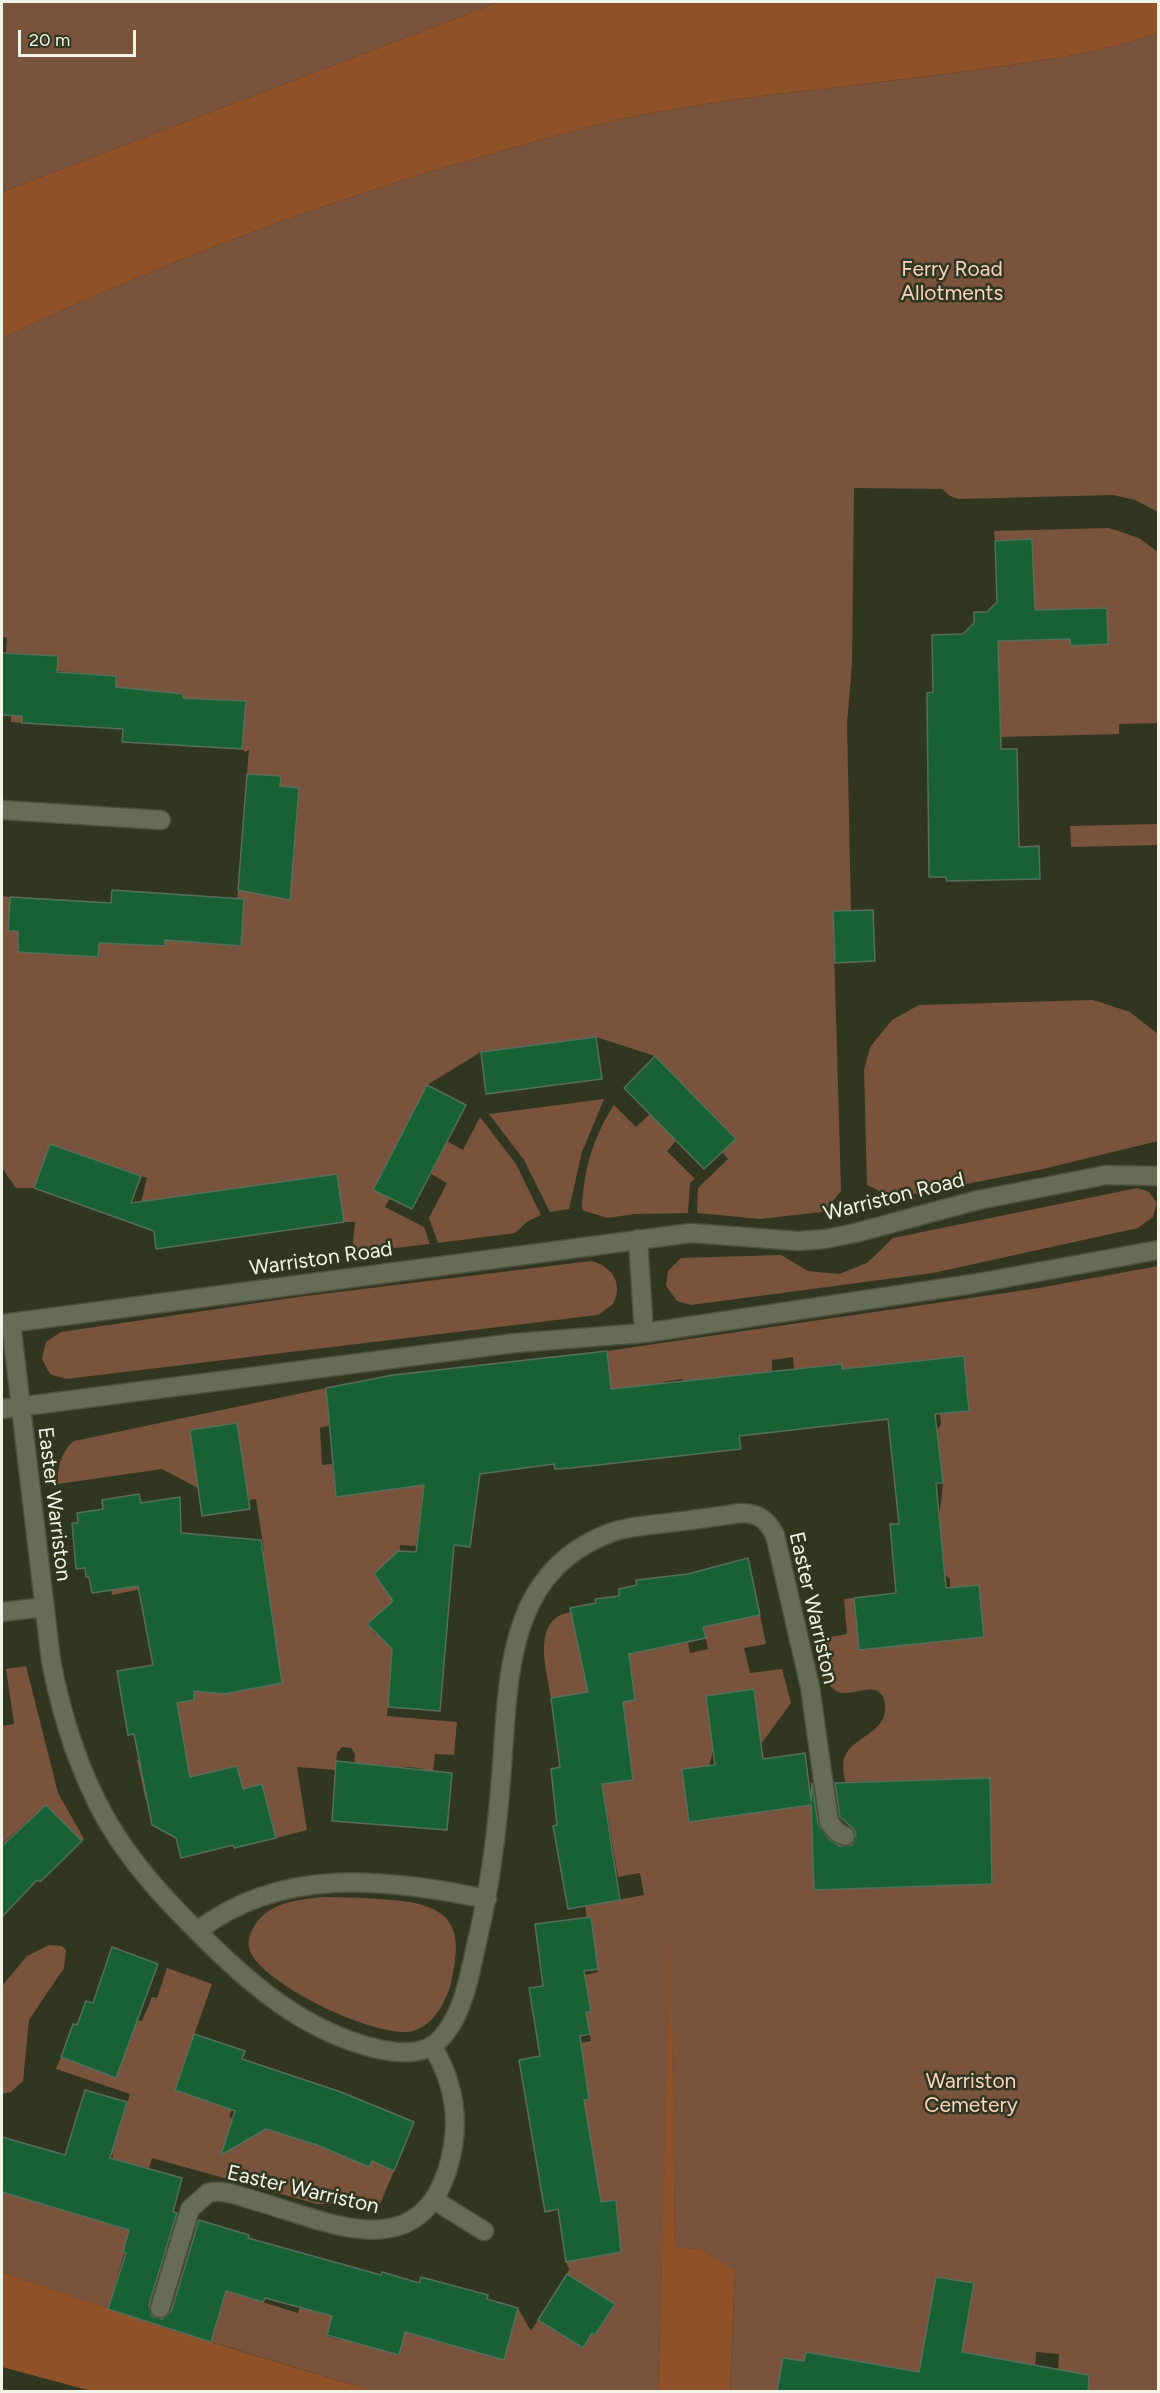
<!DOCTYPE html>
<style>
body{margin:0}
#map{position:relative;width:1160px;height:2393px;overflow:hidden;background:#313620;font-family:Figtree,sans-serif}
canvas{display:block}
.frame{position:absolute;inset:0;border:3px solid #f1f5e7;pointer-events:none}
.scale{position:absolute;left:18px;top:30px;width:118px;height:27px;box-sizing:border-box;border:3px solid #f1f5e7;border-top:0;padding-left:8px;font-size:18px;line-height:21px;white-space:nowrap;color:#f1f5e7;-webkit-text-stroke:4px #313620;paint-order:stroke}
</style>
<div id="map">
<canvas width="1160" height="2393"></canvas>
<div class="frame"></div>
<div class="scale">20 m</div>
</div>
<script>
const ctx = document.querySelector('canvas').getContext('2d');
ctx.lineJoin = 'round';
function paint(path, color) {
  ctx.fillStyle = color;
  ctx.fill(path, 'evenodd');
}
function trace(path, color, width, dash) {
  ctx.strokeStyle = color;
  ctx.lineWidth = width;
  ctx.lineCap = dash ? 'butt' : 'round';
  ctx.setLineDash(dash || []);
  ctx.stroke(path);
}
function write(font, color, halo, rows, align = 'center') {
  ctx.font = font + ' Figtree,sans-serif';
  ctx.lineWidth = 5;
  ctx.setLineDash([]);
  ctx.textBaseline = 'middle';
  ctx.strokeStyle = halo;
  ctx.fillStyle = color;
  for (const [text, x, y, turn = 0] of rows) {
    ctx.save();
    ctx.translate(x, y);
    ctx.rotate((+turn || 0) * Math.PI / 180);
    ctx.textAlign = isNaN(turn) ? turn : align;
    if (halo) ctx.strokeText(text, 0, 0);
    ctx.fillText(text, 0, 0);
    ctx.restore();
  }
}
const green = new Path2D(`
 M2,2H499L2,192Z
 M1158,33V512L1135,500L1113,495L959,499L950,496L942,489L854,488L852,664L847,724L851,911L833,912L841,1191L832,1202L831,1211L760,1219L697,1213L698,1188L728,1159L722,1152L735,1138L655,1056L596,1037L481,1052L427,1085L374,1190L390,1198L385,1207L424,1227L430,1244L352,1253L355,1222H344L337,1174L141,1202L147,1178L50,1144L34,1188H16L2,1168V896L10,897L8,930L18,931V952L97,957L99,937L164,946L165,940L241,946L243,915L230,914L231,898L237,901L238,890L289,900L299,788L280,786V776L247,774L249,750L245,752L242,749L245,701L183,698V693L115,694L116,676L57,671L24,690L22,723L11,722V716L2,715L7,638L2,637V338C158,264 321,202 488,155C547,138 608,120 669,110C772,92 878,84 981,69C1041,61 1101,53 1158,33Z
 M1109,528L1139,538L1158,552V723L1119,724V734L1000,737L998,641L1070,639L1071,646L1107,644V608L1070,609L1035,618L1032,539L995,541L994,531Z
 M1158,824V845L1071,847L1070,826Z
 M1093,1000L1130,1012L1158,1034V1141L1043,1169L884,1200L878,1190L867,1185L864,1070L870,1047L892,1020L919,1005Z
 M604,1099L582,1152L569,1209L550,1212L524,1160L489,1114Z
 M614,1105L636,1127L650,1114L676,1141L667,1151L695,1179L690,1183L688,1213L635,1214L607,1218L582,1210C583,1171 593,1137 614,1105Z
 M480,1117L516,1164L541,1215L528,1221L515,1233L438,1243L429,1218L447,1183L431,1174L447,1141L463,1150Z
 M1137,1188L1149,1192L1157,1203L1153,1217L1138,1228L933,1273L691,1305L677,1301L666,1286L668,1271L681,1258L781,1255L808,1271L839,1274L867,1263L893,1238Z
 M591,1261C612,1266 624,1284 613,1304L598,1315L66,1379L50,1374L42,1359L46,1342L61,1332L298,1297Z
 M1158,1266V2391H1057L1059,2354L1036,2352L1034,2391H996L1002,2359L924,2346L919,2372L806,2352L804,2361L783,2358L777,2391H730L735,2272L700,2249L675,2248L671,1967L658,2391H373L211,2342L226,2291L298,2313L300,2307L332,2316L327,2336L340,2340L347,2320L399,2354L407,2326L504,2359L518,2308L531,2331L538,2320L583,2348L592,2333L596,2335L615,2304L567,2274L569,2269L566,2262L621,2252L616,2200L601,2202L584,2100L589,2099L585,2071L576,2044L591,2041L586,2012L591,2011L585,1975L598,1972L594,1940H590L585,1906L644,1895L640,1873L618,1877L603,1788L554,1795L553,1791L633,1779L604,1705L635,1700L633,1686L551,1698C547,1671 530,1618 571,1612L580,1656L630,1646L632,1654L658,1648L685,1626L690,1653L708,1649L703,1627L760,1615L766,1644L744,1648L750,1673L782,1669L791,1703L761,1744L754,1689L706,1696L713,1751L709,1766L682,1770L689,1822L812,1805L814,1890L992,1884L990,1778L845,1782C844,1774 841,1762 846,1754C857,1735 887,1732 885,1706C885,1698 882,1694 876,1690C867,1688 857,1692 847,1693C821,1695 822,1657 819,1639L847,1634L844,1599L854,1598L859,1650L982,1637L979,1585L950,1588V1579L944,1574L939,1520L943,1483L937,1431L941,1424L940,1414L969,1411L964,1356L842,1369V1365L794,1370L793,1357L772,1360V1372L733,1376L685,1393L683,1379L663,1382L664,1396L612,1401L607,1351L1039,1288Z
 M326,1388L330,1425L320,1428L322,1465L332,1464L336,1497L409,1487L424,1481L416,1546L400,1545L399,1566L384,1565L379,1569L378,1579L397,1586L395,1617L372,1620L371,1629L375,1634L393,1635L387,1716L457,1722L454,1755L435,1754L433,1773C415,1762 374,1769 354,1771L355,1754L351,1748L342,1747L337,1753L335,1770L297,1767L307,1830L276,1838L262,1784L243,1789L236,1766L194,1777L166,1796L146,1801L137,1760L185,1750L175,1690L212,1655L220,1694L282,1683L266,1575L181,1590L156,1586L112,1595L108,1574L264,1551L256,1499L249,1500L237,1423L190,1430L198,1488L162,1469L58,1484C57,1469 61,1451 74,1441Z
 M26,1666L58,1793L84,1839L82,1841L46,1805L2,1844V1726L14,1724L6,1669Z
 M323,1897C346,1897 369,1898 392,1900C451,1905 465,1925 451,1983C446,2002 433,2026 413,2031C379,2040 263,1985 250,1951C246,1941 251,1930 257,1922C273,1901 299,1900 323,1897Z
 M49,1945L62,1946L66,1950L64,1968L29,2020L23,2081L11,2092L2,2094V1986L27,1956Z
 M167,1968L212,1984L175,2090L204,2100L233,2105L229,2117L334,2151L369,2166L372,2161L394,2171L380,2204H317L152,2158L108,2309L2,2272V2192L125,2229L112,2152L130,2094L56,2069L61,2057L109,2075L137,2020L142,2021L152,1997L157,1998Z`);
const forest = new Path2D(`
 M499,2H1158V33C1101,53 1041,61 981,69C878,84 772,92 669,110C608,120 547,138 488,155C321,202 158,264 2,338V192Z
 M671,1938L675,2247L700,2249L735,2271L730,2391H658Z
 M2,2272L177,2332L373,2391H91L2,2367Z`);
const building = new Path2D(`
 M1032,539L1035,610L1107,608L1108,644L1071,646L1070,639L998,641L1001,749H1017L1019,847L1039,846L1040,879L947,881L946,877H929L927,693L933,692L932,635L963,634L974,623V612H987L997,602L995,541Z
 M2,653L58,656L57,672L116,676V687L183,694V698L246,701L242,749L122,742L123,729L22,723V716L2,715Z
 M247,774L281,776L280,786L299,788L290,900L238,890Z
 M112,890L244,899L241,946L165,940V946L99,943L98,957L18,952V931H8L10,897L111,903Z
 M873,910L875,961L835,963L833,911Z
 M596,1037L602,1079L486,1094L481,1052Z
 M655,1056L736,1139L704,1169L624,1088Z
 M427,1085L466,1105L412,1209L373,1190Z
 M50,1144L141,1176L131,1203L337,1174L344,1222L156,1249L154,1231L34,1188Z
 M607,1351L611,1389L842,1364V1369L964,1356L969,1411L935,1414L943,1483H936L946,1588L979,1585L984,1637L859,1650L854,1598L896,1593L890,1524H899L888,1419L739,1436L741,1449L571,1468L555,1469L554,1464L480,1474L470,1547L454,1545L440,1711L388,1707L392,1649L367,1624L393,1601L374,1574L398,1551L416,1552L424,1485L336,1497L326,1388L393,1375Z
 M237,1423L250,1509L202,1516L190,1430Z
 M139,1494L141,1503L180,1497L181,1533L261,1540L282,1683L224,1694L194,1691V1700L177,1703L190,1777L237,1766L243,1789L262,1784L276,1838L234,1848L233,1845L181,1858L176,1838L152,1825L134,1734L128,1735L117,1671L153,1665L138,1586L92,1593L89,1577H86L85,1568L76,1569L72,1523H78L77,1513L103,1509L102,1500Z
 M748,1558L760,1615L703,1627L706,1638L629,1654L635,1700L623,1702L633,1780L602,1784L620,1900L568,1909L553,1826L557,1825L551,1769L560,1767L551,1698L588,1692L570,1608L596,1603L595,1599L619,1596V1589L637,1585L636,1580L688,1574Z
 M754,1689L763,1759L805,1753L811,1801L812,1783L818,1824L829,1839L840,1846L852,1845L856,1835L854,1829L840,1817L835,1783L990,1778L992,1884L814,1890L811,1805L689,1822L682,1769L715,1765L706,1696Z
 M336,1761L452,1773L447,1830L332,1821Z
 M46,1805L82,1841L40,1882L37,1880L2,1917V1846Z
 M591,1917L598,1969L584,1971L591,2012H586L590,2034L580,2036L589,2099L584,2100L601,2202L616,2200L621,2252L566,2262L558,2209L545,2212L519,2060L540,2056L529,1988L543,1986L535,1924Z
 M112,1947L158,1964L116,2078L61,2057L73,2024L77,2025L86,2001L93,2003Z
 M194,2034L245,2051L242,2059L341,2092L414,2122L394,2171L372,2161L369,2167L317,2145L266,2129L221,2155L235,2111L175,2090Z
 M85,2090L127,2102L110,2158L182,2178L173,2212L177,2213L149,2305L152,2316L162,2319L171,2312L199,2220L249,2235L248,2238L381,2275L382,2272L419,2283L421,2277L488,2295L487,2299L518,2308L504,2360L405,2332L399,2355L327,2335L332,2316L265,2298L263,2302L226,2291L211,2342L108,2309L126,2253L123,2252L129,2230L2,2192V2137L65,2155Z
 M567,2274L615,2304L595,2335L592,2333L583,2348L538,2320Z
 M936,2277L974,2283L962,2352L1089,2375L1088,2391H777L783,2358L804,2361L806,2352L919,2372Z`);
const minor = new Path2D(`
 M2,810L161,820
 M638,1239L644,1333
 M11,1323L51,1661C62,1718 78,1769 106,1819C130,1861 162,1896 196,1930C247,1982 304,2032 378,2049C401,2054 427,2056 443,2036C466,2010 471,1965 479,1933C491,1881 497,1831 501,1779C509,1682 503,1571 613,1532C627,1527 643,1526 658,1524C686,1521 713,1517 741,1513C759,1513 767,1520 775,1535L810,1687L829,1822L837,1832L845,1836
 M2,1324L691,1233L798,1241L825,1239L855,1233L978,1200L1106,1175L1158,1176
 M2,1409L515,1343L644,1333L972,1284L1158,1250
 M2,1612L45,1607
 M197,1931C284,1865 386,1879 487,1899
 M434,2200L484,2231
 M160,2308L190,2209L208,2193C224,2189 240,2196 256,2201C327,2221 417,2268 448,2168C461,2124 456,2085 432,2046`);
const parkNames = [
 ["Ferry Road",952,270],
 ["Allotments",952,294],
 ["Warriston",971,2082],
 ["Cemetery",971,2106]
];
const streetNames = [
 ["Warriston Road",894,1197,-14],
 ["Warriston Road",321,1259,-8],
 ["Easter Warriston",54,1504,83],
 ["Easter Warriston",813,1608,77],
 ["Easter Warriston",303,2190,13]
];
paint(green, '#79533b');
paint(forest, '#905228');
paint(building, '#186135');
trace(building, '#586e5d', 1.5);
trace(minor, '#4d513e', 21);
trace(minor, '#676d55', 18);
write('21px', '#fad4be', '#313620', parkNames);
write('21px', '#f1f5e7', '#313620', streetNames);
</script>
